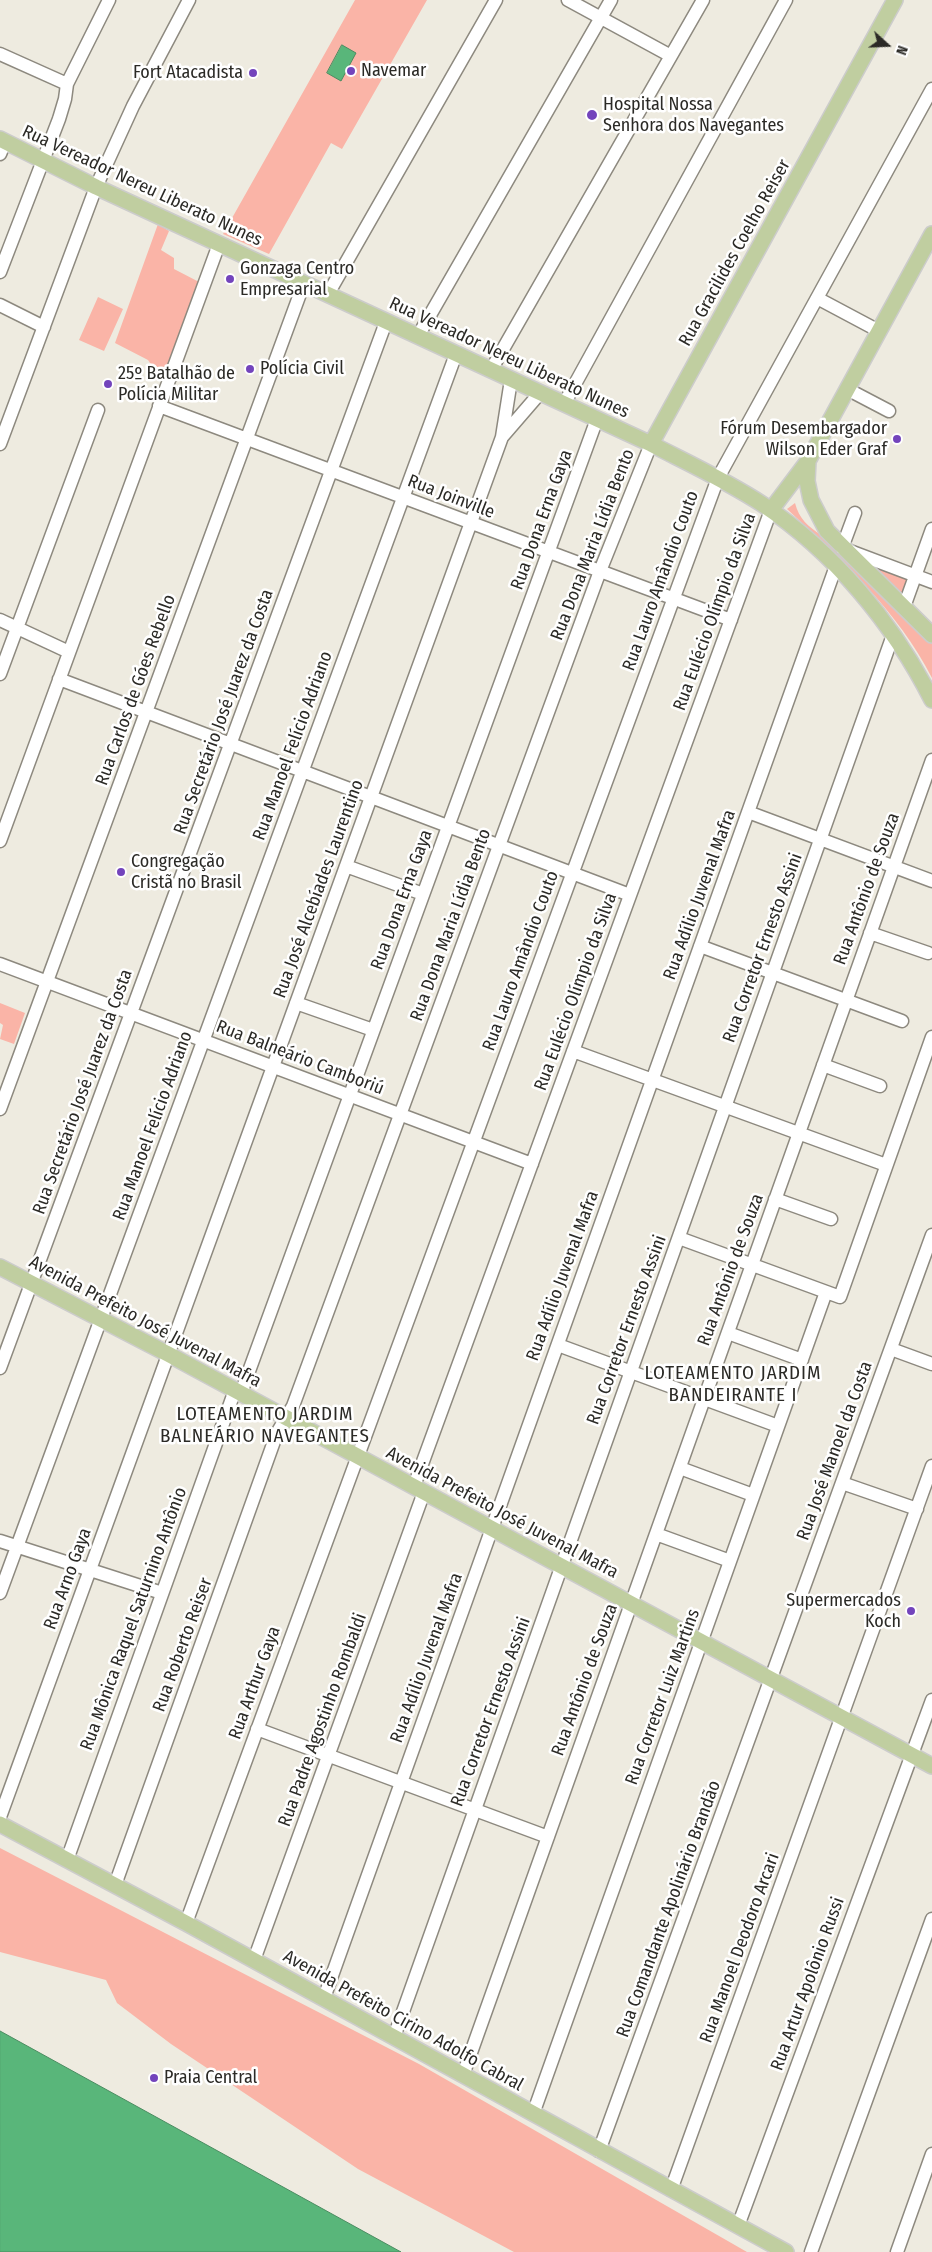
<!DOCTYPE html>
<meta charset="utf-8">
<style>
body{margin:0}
#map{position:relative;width:932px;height:2252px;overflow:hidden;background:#eeebe0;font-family:"Fira Sans Condensed",sans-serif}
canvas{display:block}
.north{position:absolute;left:862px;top:20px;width:50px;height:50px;-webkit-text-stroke:4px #fff;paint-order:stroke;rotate:110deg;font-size:14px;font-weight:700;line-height:20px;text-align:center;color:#2b2a26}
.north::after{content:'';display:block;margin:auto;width:18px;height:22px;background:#2b2a26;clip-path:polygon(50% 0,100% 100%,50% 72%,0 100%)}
</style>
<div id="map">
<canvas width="932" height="2252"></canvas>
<div class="north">N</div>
</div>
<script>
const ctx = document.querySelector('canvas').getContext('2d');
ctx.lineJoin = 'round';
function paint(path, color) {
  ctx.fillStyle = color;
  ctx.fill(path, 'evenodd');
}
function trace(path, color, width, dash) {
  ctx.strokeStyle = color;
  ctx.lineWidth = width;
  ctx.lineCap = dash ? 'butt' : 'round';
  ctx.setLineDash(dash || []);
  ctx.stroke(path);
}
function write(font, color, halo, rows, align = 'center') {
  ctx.font = font + ' "Fira Sans Condensed",sans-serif';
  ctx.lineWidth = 5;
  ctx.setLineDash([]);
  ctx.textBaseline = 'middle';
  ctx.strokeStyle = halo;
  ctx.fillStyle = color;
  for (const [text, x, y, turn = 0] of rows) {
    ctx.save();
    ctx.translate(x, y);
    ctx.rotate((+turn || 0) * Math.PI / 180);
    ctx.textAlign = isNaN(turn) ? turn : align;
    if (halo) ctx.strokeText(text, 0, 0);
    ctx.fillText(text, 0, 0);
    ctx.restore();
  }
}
const green = new Path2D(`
 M355,0H427L342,149L331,143L269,254L223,234Z
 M158,224L169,231L161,250L174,258V269L201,283L168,378L159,376L148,360L115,343Z
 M98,297L123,309L104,351L79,340Z
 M795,503C799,519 808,526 821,535L932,641V678C898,611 841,559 787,509Z
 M872,565L912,578L904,600Z
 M0,1003L25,1013L14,1044L0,1039L3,1025L0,1023Z
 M0,1848L419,2064L747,2252H514L358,2169L171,2044L117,2003L106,1980L0,1952Z`);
const water = new Path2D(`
 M342,45L356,53L341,81L327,73Z
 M0,2031L401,2252H0Z`);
const minor = new Path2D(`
 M568,0L671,56
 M0,54L67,84
 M0,154L5,142
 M0,272L59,119L65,99L67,84L109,0
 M328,294L496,0
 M817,298L879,331
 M0,305L44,327
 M418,336L611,0
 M491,370L703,0
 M847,389L889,411
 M564,404L786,0
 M159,406L731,620
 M502,437L540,393
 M0,444L96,187L133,106L189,0
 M855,513L842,548L932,582
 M904,607L932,529
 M0,620L69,652
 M0,674L98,410
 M59,679L630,895
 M748,812L932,881
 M0,841L219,244
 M346,866L423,894
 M870,933L928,953
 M700,946L902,1021
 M0,964L532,1164
 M296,1003L373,1030
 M573,1051L886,1165
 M823,1065L880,1086
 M0,1109L304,283
 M775,1199L831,1219
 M679,1238L840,1297L932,1037
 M728,1333L802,1360
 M558,1345L778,1426
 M891,1349L932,1364
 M0,1368L386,322
 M241,1393L597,419
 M680,1468L753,1495
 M842,1483L917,1509
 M414,1486L771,510
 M656,1534L730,1561
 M0,1541L162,1593
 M0,1593L456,354
 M257,1729L548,1837
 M0,1817L502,437L511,380
 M67,1860L235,1390
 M115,1885L277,1433L293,1406L600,571L651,444
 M186,1923L718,478L932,89
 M254,1960L424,1492
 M324,1998L836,566
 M394,2037L893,635
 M463,2075L932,760
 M533,2114L826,1292
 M599,2151L932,1235
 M671,2190L932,1466
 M738,2226L932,1700
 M811,2252L932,1919
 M897,2252L932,2154`);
const major = new Path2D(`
 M0,139L96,187L651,444C688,463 727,481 762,504C834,552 893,623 932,700
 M651,444L895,0
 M808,461L807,481L811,500L827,531L932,635
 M771,510L808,461L932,234
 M0,1267L168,1354L932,1766
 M0,1824L186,1923L786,2252`);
const markers = [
 [351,71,5,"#7344bc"],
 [253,73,5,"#7344bc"],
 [592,115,6,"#7344bc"],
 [230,279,5,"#7344bc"],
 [250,369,5,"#7344bc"],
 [108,384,5,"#7344bc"],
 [897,439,5,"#7344bc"],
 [121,872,5,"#7344bc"],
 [911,1611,5,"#7344bc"],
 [154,2078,5,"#7344bc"]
];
const poiNames = [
 ["Navemar",361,71],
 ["Fort Atacadista",243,73,"right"],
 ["Hospital Nossa",603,105],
 ["Senhora dos Navegantes",603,126],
 ["Gonzaga Centro",240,269],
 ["Empresarial",240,290],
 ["Polícia Civil",260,369],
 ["25º Batalhão de",118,374],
 ["Polícia Militar",118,395],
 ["Fórum Desembargador",887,429,"right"],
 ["Wilson Eder Graf",887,450,"right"],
 ["Congregação",131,862],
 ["Cristã no Brasil",131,883],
 ["Supermercados",901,1601,"right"],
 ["Koch",901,1622,"right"],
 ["Praia Central",164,2078]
];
const streetNames = [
 ["Rua Vereador Nereu Liberato Nunes",142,186,25],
 ["Rua Gracilides Coelho Reiser",735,253,-61],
 ["Rua Vereador Nereu Liberato Nunes",509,358,25],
 ["Rua Joinville",451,497,21],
 ["Rua Dona Erna Gaya",542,520,-70],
 ["Rua Dona Maria Lídia Bento",593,545,-69],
 ["Rua Lauro Amândio Couto",661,581,-70],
 ["Rua Eulécio Olímpio da Silva",715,612,-70],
 ["Rua Carlos de Góes Rebello",136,690,-70],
 ["Rua Secretário José Juarez da Costa",224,712,-70],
 ["Rua Manoel Felício Adriano",293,746,-70],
 ["Rua José Alcebíades Laurentino",319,889,-70],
 ["Rua Antônio de Souza",867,889,-70],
 ["Rua Adílio Juvenal Mafra",700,895,-70],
 ["Rua Dona Erna Gaya",402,900,-70],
 ["Rua Dona Maria Lídia Bento",451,925,-70],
 ["Rua Corretor Ernesto Assini",763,948,-70],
 ["Rua Lauro Amândio Couto",521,961,-70],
 ["Rua Eulécio Olímpio da Silva",576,992,-70],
 ["Rua Balneário Camboriú",300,1058,21],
 ["Rua Secretário José Juarez da Costa",83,1092,-70],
 ["Rua Manoel Felício Adriano",153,1126,-70],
 ["Rua Antônio de Souza",731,1270,-70],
 ["Rua Adílio Juvenal Mafra",563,1276,-70],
 ["Avenida Prefeito José Juvenal Mafra",145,1322,28],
 ["Rua Corretor Ernesto Assini",627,1330,-70],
 ["Rua José Manoel da Costa",835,1451,-70],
 ["Avenida Prefeito José Juvenal Mafra",502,1513,28],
 ["Rua Arno Gaya",68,1579,-70],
 ["Rua Mônica Raquel Saturnino Antônio",134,1619,-70],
 ["Rua Roberto Reiser",183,1645,-70],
 ["Rua Adílio Juvenal Mafra",427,1658,-70],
 ["Rua Antônio de Souza",585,1680,-70],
 ["Rua Arthur Gaya",255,1683,-70],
 ["Rua Corretor Luiz Martins",663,1697,-70],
 ["Rua Corretor Ernesto Assini",491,1712,-70],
 ["Rua Padre Agostinho Rombaldi",323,1720,-70],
 ["Rua Comandante Apolinário Brandão",669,1909,-70],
 ["Rua Manoel Deodoro Arcari",740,1948,-70],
 ["Rua Artur Apolônio Russi",808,1984,-70],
 ["Avenida Prefeito Cirino Adolfo Cabral",403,2021,29]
];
const neighbourhoodNames = [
 ["LOTEAMENTO JARDIM",733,1374],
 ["BANDEIRANTE I",733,1396],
 ["LOTEAMENTO JARDIM",265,1415],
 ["BALNEÁRIO NAVEGANTES",265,1437]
];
paint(green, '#fab4a7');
paint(water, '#59b67a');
trace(water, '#4b8c61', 1);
trace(minor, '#8d897f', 15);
trace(major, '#cccccb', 18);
trace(minor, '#fff', 12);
trace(major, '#c0cea0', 15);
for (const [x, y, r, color] of markers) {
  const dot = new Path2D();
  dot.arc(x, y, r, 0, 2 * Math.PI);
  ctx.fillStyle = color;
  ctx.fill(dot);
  trace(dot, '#fff', 2);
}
write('18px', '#2b2a26', '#fff', poiNames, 'left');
write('18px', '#2b2a26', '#fff', streetNames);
ctx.letterSpacing = '1px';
write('19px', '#2b2a26', '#fff', neighbourhoodNames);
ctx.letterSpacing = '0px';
</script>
